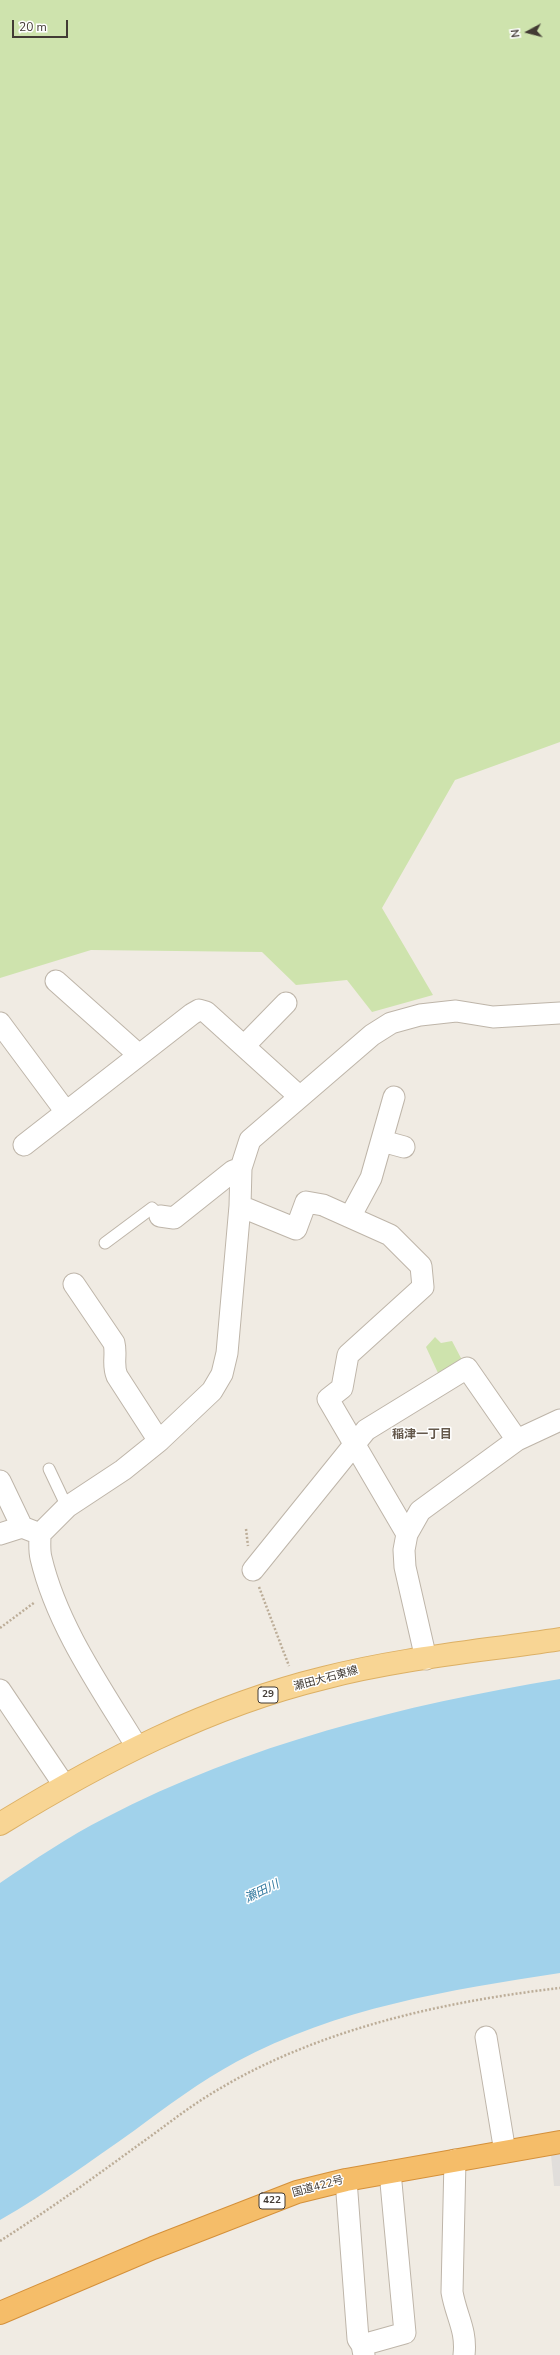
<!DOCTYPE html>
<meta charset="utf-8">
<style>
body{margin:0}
#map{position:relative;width:560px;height:2355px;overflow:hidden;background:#f0ebe3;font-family:"Nunito Sans",sans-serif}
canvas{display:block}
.north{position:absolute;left:508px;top:12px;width:40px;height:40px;-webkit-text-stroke:3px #fff;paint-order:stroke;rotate:263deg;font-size:11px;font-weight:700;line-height:16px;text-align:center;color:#423b34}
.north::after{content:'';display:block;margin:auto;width:14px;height:18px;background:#423b34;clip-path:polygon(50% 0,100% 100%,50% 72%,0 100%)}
.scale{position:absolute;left:12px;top:20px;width:56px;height:18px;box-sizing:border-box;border:2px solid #423b34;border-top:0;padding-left:5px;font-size:12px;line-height:14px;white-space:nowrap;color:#423b34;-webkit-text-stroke:3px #fff;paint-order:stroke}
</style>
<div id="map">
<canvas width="560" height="2355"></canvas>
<div class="north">N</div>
<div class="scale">20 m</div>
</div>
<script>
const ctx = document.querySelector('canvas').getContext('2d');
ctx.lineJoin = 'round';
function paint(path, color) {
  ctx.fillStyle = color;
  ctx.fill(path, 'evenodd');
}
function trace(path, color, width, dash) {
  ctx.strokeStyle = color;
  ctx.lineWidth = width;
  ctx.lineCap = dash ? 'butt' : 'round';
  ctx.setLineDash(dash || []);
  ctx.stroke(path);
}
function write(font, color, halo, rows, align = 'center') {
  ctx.font = font + ' "Nunito Sans","Noto Sans JP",sans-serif';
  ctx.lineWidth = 3;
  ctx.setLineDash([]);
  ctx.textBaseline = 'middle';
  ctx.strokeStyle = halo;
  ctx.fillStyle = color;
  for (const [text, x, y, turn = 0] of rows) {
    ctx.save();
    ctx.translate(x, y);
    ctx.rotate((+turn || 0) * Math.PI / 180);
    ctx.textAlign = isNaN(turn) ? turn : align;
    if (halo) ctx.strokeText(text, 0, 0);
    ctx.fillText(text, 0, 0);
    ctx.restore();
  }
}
const green = new Path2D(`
 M0,0H560V742L455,780L382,908L433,995L372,1012L347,980L296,985L262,952L91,950L0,978Z
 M435,1337L441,1343L452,1341L462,1360L438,1373L426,1347Z`);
const parking = new Path2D(`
 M560,2154V2186H554L551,2155Z`);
const water = new Path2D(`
 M560,1679V1973C448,1990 337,2008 236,2062C201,2081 167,2106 135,2130C91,2161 47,2193 0,2220V1883C34,1860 69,1836 105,1818C247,1744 403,1705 560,1679Z`);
const path = new Path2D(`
 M246,1529L248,1546
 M259,1587L289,1666
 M0,1628L35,1602
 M0,2241C47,2211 92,2179 137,2146C160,2130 182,2112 206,2097C310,2031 439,2002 560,1988`);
const lane = new Path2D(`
 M105,1243L152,1208L160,1216
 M49,1469L67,1507`);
const street = new Path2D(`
 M56,981L139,1055
 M0,1023L66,1112
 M244,1046L286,1003
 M382,1141L404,1147
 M24,1145L192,1014L199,1010L206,1012L300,1097
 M240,1206L296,1229L306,1202L323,1205L390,1235L421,1266L423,1287L348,1355L342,1388L328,1399L407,1534
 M160,1216L174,1218L233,1171L241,1168
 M350,1217L371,1178L394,1097
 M74,1284L114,1343C117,1355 112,1364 117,1376L159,1441
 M0,1481L22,1527L40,1534
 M0,1534L22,1527
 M253,1570L366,1430L467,1368L517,1440
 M426,1659L405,1567L404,1550L407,1534L420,1511L517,1440L560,1420
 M0,1690L64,1785
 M137,1747C101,1688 57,1626 41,1558C39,1550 40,1541 40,1534L67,1507L123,1470L159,1441L212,1391L222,1374L227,1353L240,1206L241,1168L250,1140L372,1035L391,1023L420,1015L456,1011L493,1017L560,1013
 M486,2037L505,2152
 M455,2160L452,2292C456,2316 467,2330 464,2355
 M346,2180L358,2339L362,2345L364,2355
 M362,2345L405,2333L390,2172`);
const primary = new Path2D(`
 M0,1824C101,1762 209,1706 324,1678C401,1658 482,1651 560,1639`);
const highway = new Path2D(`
 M0,2313L153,2248L297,2192L346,2180L560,2142`);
const shields = [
 [268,1695,20],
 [272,2201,26]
];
const shieldNames = [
 ["29",268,1695],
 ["422",272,2201]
];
const streetNames = [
 ["瀬田大石東線",326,1679,-15],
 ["国道422号",318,2187,-15]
];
const neighbourhoodNames = [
 ["稲津一丁目",422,1435]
];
const waterNames = [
 ["瀬田川",262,1892,-26]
];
paint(green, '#cee3ad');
paint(parking, '#e1dedb');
paint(water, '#a1d2eb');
trace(lane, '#beb5a9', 13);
trace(street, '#beb5a9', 23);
trace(primary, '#dcb065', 24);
trace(highway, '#d4903a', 24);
trace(path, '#bcad98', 2.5, [2, 2]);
trace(lane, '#fff', 11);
trace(street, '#fff', 21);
trace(primary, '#f8d594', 22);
trace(highway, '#f5bd69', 22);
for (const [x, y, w] of shields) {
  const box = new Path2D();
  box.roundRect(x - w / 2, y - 8, w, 16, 3);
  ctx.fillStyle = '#fff';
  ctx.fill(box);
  trace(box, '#423b34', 1);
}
write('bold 10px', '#423b34', null, shieldNames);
write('11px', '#423b34', '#fff', streetNames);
write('bold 12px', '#64584b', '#fff', neighbourhoodNames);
write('italic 12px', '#32799f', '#fff', waterNames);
</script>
